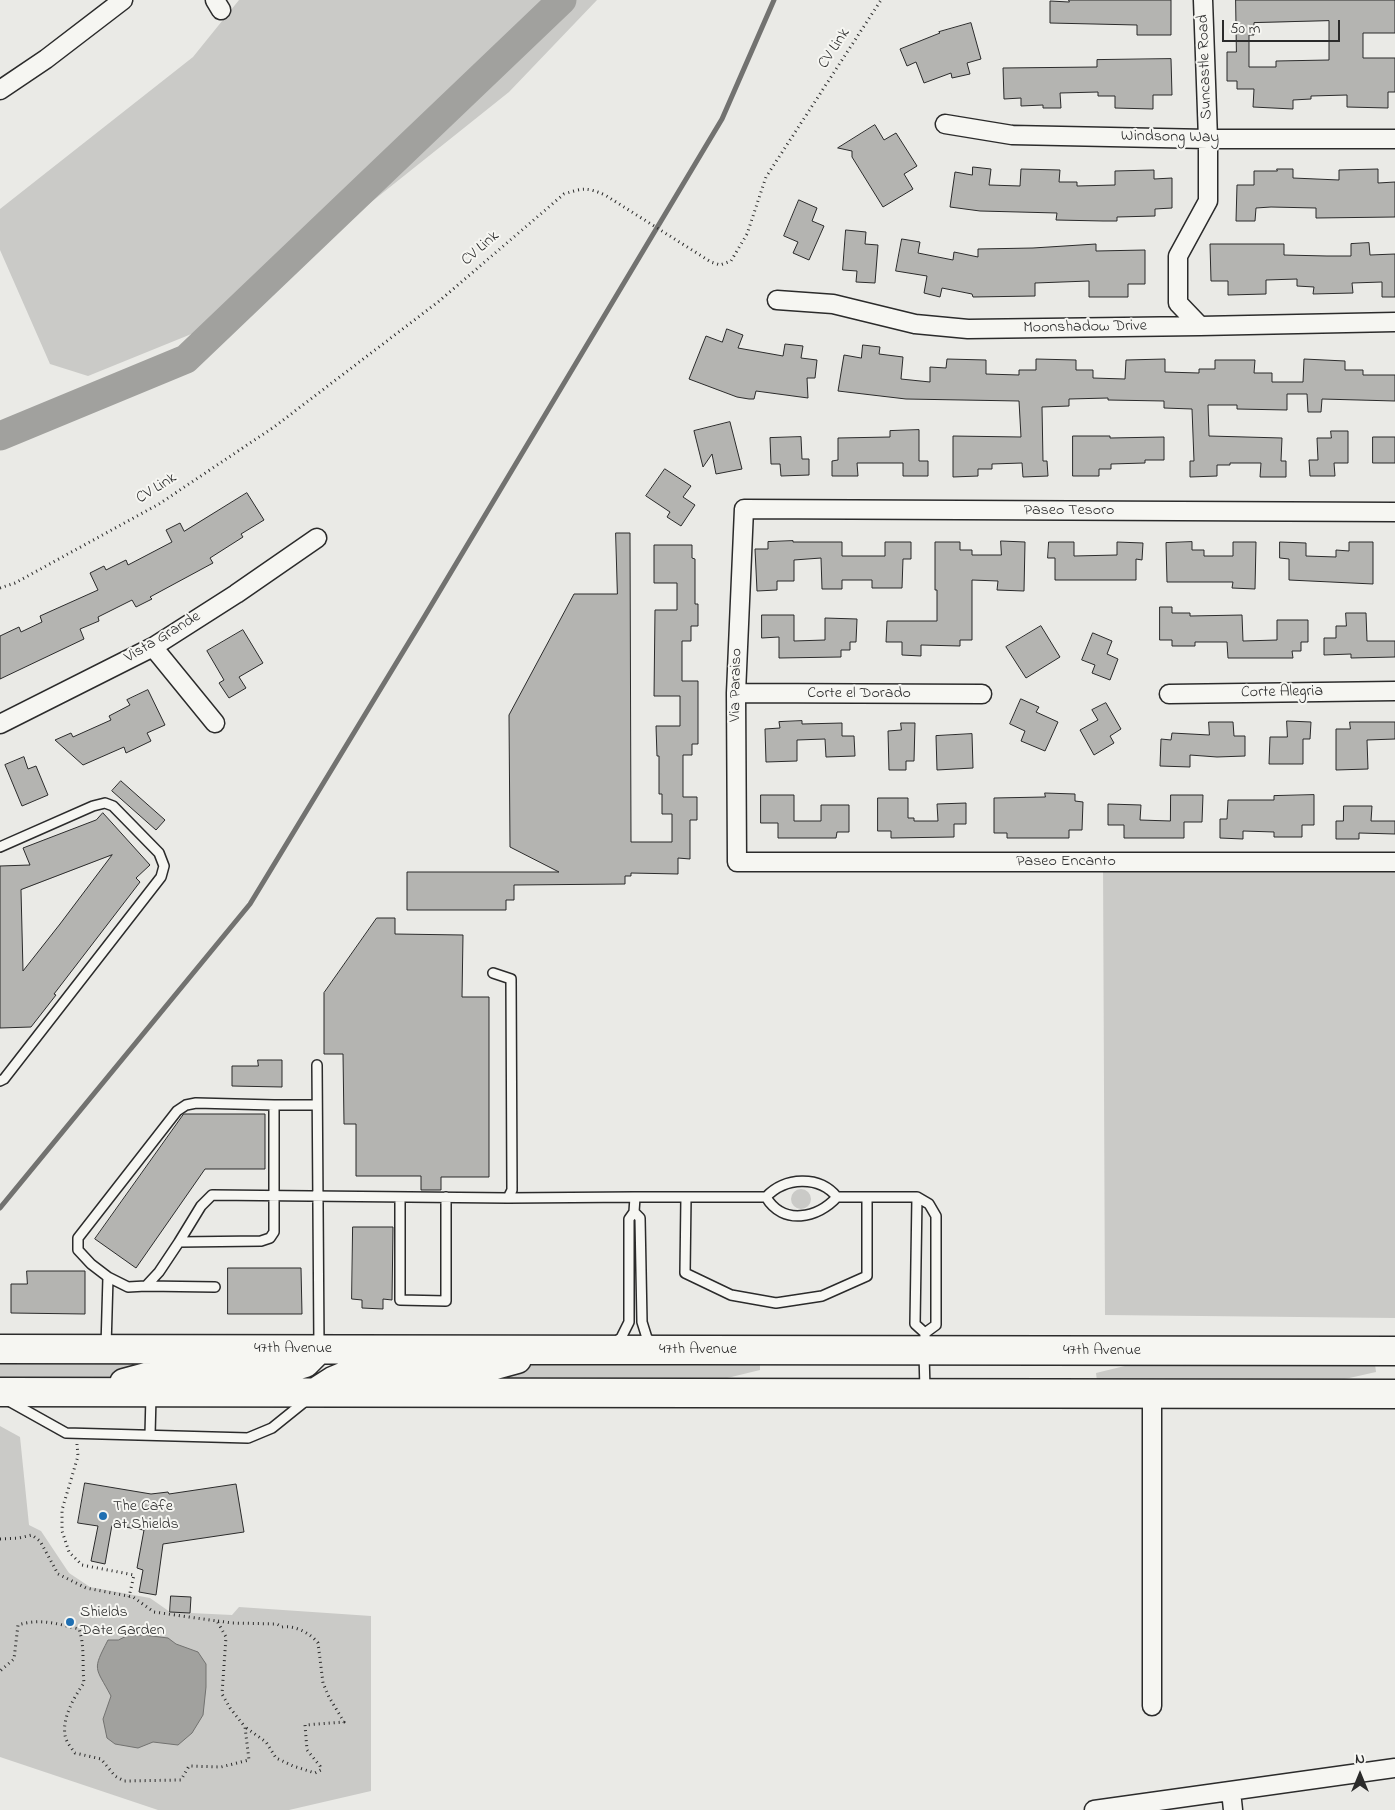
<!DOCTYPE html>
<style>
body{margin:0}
#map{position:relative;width:1395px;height:1810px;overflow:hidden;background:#eaeae6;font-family:"Indie Flower",sans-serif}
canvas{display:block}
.north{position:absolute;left:1335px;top:1750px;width:50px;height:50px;-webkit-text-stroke:4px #f6f6f2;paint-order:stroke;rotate:0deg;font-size:14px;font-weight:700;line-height:20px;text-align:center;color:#2b2b2b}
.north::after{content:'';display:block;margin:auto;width:18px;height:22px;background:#2b2b2b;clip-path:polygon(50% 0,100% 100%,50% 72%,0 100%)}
.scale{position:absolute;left:1222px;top:20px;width:118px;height:22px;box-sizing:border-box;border:2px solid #2b2b2b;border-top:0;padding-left:6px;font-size:15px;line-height:18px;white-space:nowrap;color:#2b2b2b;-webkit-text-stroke:4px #f6f6f2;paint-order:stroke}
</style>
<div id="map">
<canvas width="1395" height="1810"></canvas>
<div class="north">N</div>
<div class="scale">50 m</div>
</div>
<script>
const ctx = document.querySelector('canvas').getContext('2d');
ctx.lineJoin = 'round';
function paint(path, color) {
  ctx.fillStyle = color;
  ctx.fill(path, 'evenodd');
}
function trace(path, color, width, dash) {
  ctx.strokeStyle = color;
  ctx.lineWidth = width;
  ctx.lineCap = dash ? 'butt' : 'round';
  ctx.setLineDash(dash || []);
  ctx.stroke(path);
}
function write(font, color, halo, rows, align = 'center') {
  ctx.font = font + ' "Indie Flower",sans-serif';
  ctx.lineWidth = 4;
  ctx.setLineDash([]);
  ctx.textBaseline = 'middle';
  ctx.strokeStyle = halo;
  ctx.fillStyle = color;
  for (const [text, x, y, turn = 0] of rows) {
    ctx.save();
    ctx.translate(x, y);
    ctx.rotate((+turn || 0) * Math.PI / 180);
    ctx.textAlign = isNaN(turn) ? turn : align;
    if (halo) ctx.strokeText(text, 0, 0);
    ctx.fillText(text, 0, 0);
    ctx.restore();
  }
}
const green = new Path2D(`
 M239,0H597L509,92L221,322L88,376L50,364L0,250V209L193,57Z
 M1103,862H1395V1318L1105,1315Z
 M791 1199a10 10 0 1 1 20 0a10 10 0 1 1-20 0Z
 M152,1361L120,1377L104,1380H0V1362Z
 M538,1362H760V1370L715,1381L493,1380L526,1364Z
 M1137,1363L1375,1364L1376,1372L1336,1381H1097L1096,1373Z
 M0,1426L20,1437L29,1525L41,1531L69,1573L90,1587L150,1598L170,1612L232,1615L239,1607L371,1616V1791L289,1810H158L0,1757Z`);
const water = new Path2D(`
 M129,1635H144L168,1638L176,1644L198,1652L206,1664V1687L203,1715L192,1733L178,1745L153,1742L138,1748L115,1744L107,1738L103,1719L111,1696C95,1666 92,1671 108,1640H118Z`);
const stream = new Path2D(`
 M0,1208L250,904L423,619L722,119L774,0`);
const river = new Path2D(`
 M0,436L186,359L562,0`);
const building = new Path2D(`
 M1069,0H1171V35H1137V25L1050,23V1L1069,2Z
 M1236,0H1395V33H1363V58H1395V92H1388V108L1347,107V95L1311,96V99L1293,100V109L1253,107L1254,89H1237V81H1227V52H1236ZM1329,21V60L1276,61V67H1249V35H1254V23Z
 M971,23L981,59L967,63L970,74L952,78L951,73L924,83L916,62L907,66L900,49L940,33L939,32Z
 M1171,59L1172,95H1153V109L1115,108V96H1098V92L1060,93L1061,108H1043V105L1021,106V98L1004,99L1003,68L1097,67V60Z
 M875,125L884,140L896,133L917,166L904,174L913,189L883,207L852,157V151L838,148Z
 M973,167L991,169L989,185L1020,186L1021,169L1060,170L1059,182H1077V186L1115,185V171L1154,170V179L1172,178V208L1155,209V216L1117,217V221H1103L1056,220L1057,213L980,211L950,207L955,172L972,175Z
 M1277,169H1293V178L1339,180V170L1378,169V183L1395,182V217L1316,218V208L1271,207L1256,208L1255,221H1236L1237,185H1254V171H1277Z
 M799,200L817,208L812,221L824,226L809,260L793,253L798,242L784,236Z
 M846,230L866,232L865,244L878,245L875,283L856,282L857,271L843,270Z
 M902,239L920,242L918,253L953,260L954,252L978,257V249L1033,248L1096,244V251L1145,250V284H1128V297H1089V281L1035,283V296L973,297L972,294L942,288L940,297L924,293L927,276L896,271Z
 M1369,243L1370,255L1395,254V297H1382V282L1352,283L1353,293L1313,294L1314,287L1297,286V279L1266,280V294L1228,295V281H1211L1210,244H1284V255L1327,256H1351V244Z
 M727,329L743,335L738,348L783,356L785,344L803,346L801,358L817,360L815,378H807L808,398L756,391L754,399H749L737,397L689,379L706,336L722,342Z
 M863,345L880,347L879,354L903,357L901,379L930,382V367L946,368L947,359L986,360V374L1019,375V370H1036V359L1076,360V370H1093V378L1125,379L1126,360L1165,359V372L1199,373V369H1215V360H1255L1254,373H1272V382H1303L1304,359L1345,361V370H1363V375H1395V401L1322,399L1321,412H1308L1307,394H1287V410L1237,409V405H1208L1209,436L1282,438L1281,461H1286V477H1260L1261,463H1230V465H1217V476L1190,477V461H1194L1192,409L1164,408V401L1108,400V398L1069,399V406L1042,407L1043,461H1047L1048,476L1023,477L1022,463L992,464V469H978V476L953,477V436L1021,437L1019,401L906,399L838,391L844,355L861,358Z
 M730,422L742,469L716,474L712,454L703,467L694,431Z
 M919,430V461H928V476H903V463H857L858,476H832V461L838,460V438L890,437V431Z
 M1331,431H1348V463H1334L1335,476H1310L1309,460H1318L1317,438H1331Z
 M1073,436H1110V438L1164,437V460H1145V463L1111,464V469H1099V476H1073Z
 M801,437L802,459H809V475L781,476L780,464H771L770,438Z
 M1373,437H1395V463H1373Z
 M665,469L691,486L683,497L695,505L681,526L667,517L670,512L646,496Z
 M247,493L264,520L241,534L243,537L210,558L213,563L150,597L152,599L136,607L132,600L98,617L99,621L80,629L84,639L0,679V636L19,627L21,632L42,622L40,616L98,590L90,573L104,566L106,570L126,560L128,565L172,542L166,530L180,523L184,531Z
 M616,533H630L631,842H672V814H662V794H659V756H657L656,726H680V696H654L655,610H677V583H654V545H692V558L695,559V604H698V626H691V641H682V681H698V744H692V755H683V797H697V820H690V859L678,858V874L631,873V876H625V884L514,885V900H506V910H407V872H559L510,847L509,715L574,594H617Z
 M793,541V542H842V556H885V542H911V559H903L902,588H872V580H842V589H822L821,558L794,560V581H777V590L757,591L755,549H768V542Z
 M1001,541L1025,542L1024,591L997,590L998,581L972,580V640H960V646L921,645V656L902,655V642H886L887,621H937V590H935V542H960V550H972V555H1001Z
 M1049,542H1074V556L1117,555V542L1143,543L1142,560L1136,559V580H1055V558H1048Z
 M1192,542V550H1204V556H1233V542H1256L1255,589L1232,588L1233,582H1167L1166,543Z
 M1280,542L1306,543V556L1336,557V550L1349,551V542H1373V584L1289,580V559L1280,558Z
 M1160,607H1172V613H1190V616L1242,615L1243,641L1277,640V620H1308V642H1301V651H1292L1293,658H1228L1227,642H1195V646H1172V640H1160Z
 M1346,613H1366L1367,641H1395V657L1351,658V654L1324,655V638H1336V626H1346Z
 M762,615H794V641L825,640V618L857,619L856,642H850V650H841V657L779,658V637L762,638Z
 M1041,626L1060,657L1026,678L1006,647Z
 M243,630L263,663L239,677L246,688L229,698L219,683L224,680L207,651Z
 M1093,633L1112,641L1107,654L1118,659L1110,680L1092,673L1095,665L1082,660Z
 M148,690L165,725L147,733L151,741L126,753L124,747L83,765L55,740L71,733L73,737L111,720L109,716L130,705L127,700Z
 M1021,699L1039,707L1036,712L1058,722L1045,751L1021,741L1025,731L1010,724Z
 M1106,703L1121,729L1110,736L1114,743L1094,755L1080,730L1098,720L1092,710Z
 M802,721V724L842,723V736H854L855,756L826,757L825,739L797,740V761L766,762L765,729L780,728L779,722Z
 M1287,721L1311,722L1310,739H1303V764H1269L1270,737H1287Z
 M1209,722H1233L1234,736H1245V756L1217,757L1190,755V767L1160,766L1161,739L1171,740L1172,733L1209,735Z
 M1350,722H1395V739L1367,740L1368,769L1336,770V729H1350Z
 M901,723H915L914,761H906V770H889L888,731L901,730Z
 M972,734L973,768L937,770L936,736Z
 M24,757L28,769L36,766L48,795L22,806L5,765Z
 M121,781L165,820L156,830L112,791Z
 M1045,793L1075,794V801L1083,802L1082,830H1069V838H1007V833H994V798L1045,797Z
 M761,795H794V821H821V805H849V832H837L836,838H778V823H761Z
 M1171,795H1203L1202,822H1184V838H1124V825H1108V804L1141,805L1140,820L1170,821Z
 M1314,795V825H1302V837H1274V832L1243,831V839L1220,838V819H1227L1228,800H1274V796Z
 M878,798H908V818H914V821H938L937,804L966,803V824H954V837L891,838V831H878Z
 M1344,806H1372L1371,821H1395V834L1359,833V839H1336V821H1343Z
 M103,813L150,865L136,878L140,882L54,994L56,995L31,1027L0,1028V866L30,865L23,848L96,820ZM112,855L60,924L23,971L21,890Z
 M377,918H395V934L463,935L462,997H489V1177H441V1190H421V1176H356V1124H344L343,1054H324V993Z
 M258,1060H282V1087L232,1086V1066H258Z
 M184,1114H265V1169H205L136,1268L95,1239Z
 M353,1227H393L392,1300L383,1299V1309L362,1308V1300L352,1299Z
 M228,1268H301L302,1314H228Z
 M27,1271H85V1314L11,1313V1284H27Z
 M85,1483L151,1494L168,1492L169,1494L236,1484L244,1532L163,1544L156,1595L139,1592L143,1570L137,1568L144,1530L112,1525L105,1564L91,1561L98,1526L78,1523Z
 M171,1596L191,1597L190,1613L170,1612Z`);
const path = new Path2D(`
 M0,588L15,583L159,504L274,427L438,302L564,194C583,188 587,187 605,195L711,262L720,265L731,261L747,234L766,177L881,0
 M77,1444L78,1456L62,1510V1531L69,1552L82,1565L134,1575L129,1597
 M0,1539L19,1538L32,1535L40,1541L58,1574L86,1588L133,1597L154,1612L217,1621L226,1637L222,1694L230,1708L245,1727L249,1760L221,1767L189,1766L181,1780L124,1781L115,1776L101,1759L75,1753C72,1749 68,1744 66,1739C60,1721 74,1697 84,1683C82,1665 85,1646 79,1629C58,1624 40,1618 18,1625L14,1659L0,1671
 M218,1621L232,1623L277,1624L282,1627C295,1625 310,1633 318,1643L323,1683L329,1697L344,1722L305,1725L307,1750L320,1766L321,1770L315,1773L293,1766L276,1758L266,1742L245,1727`);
const service = new Path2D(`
 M0,847L93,806L105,803L113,806L159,853L164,866L161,877L4,1079L0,1081
 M317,1065L319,1347
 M274,1105H317
 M400,1197V1300L446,1301V1197
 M635,1197H766C785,1177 819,1175 837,1197
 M686,1197L685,1273L731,1295L776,1303L822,1296L867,1276V1197
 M766,1197C783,1226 818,1218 837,1197H917L929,1204L936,1216V1325L925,1333
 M917,1197L915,1324L925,1333V1337
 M508,1198L635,1197L634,1212L629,1219V1322L621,1338L614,1343
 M634,1212L640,1218L642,1322L647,1338L653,1343
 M179,1242L201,1206L212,1195L508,1198L512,1190L511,979L493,973
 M146,1286L215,1287
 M106,1347L108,1277L91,1264L78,1250V1238L177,1111L186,1105L196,1103L274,1105V1232L270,1238L261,1241L179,1242L159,1272L146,1286L128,1287L108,1277
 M924,1353L925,1390
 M7,1400L66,1433L248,1438L272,1428L308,1399
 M150,1435L151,1396`);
const minor = new Path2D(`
 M215,0L221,10
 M0,90L46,59L123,0
 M945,124L1012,135L1208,139H1395
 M777,300L833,304L915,324L968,329L1200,326L1395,322
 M1200,326L1178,303V256L1208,201V139L1203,0
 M1395,512L744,509L736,693L737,862H1395
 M153,647L215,723
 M736,693L982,694
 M1169,694L1395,691
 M0,724L153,647L236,594L317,538
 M1152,1394V1706
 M1231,1791L1233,1810
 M1094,1810L1395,1768`);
const primary = new Path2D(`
 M0,1349L1395,1351
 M124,1383L176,1369H285L305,1363L318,1350
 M319,1390L333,1381L352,1373H466L517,1359
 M0,1392L1395,1394`);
const markers = [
 [103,1516,5,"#1f6fb2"],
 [70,1622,5,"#1f6fb2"]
];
const streetNames = [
 ["CV Link",835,49,-57],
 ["Suncastle Road",1206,67,-92],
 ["Windsong Way",1170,138,1],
 ["CV Link",481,249,-41],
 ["Moonshadow Drive",1085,328,-1],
 ["CV Link",157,489,-32],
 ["Paseo Tesoro",1069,511],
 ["Vista Grande",163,638,-31],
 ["Via Paraiso",737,685,-89],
 ["Corte Alegria",1282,693,-1],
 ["Corte el Dorado",859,694],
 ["Paseo Encanto",1066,862],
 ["47th Avenue",293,1349],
 ["47th Avenue",698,1350],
 ["47th Avenue",1102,1351]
];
const poiNames = [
 ["The Cafe",113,1507],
 ["at Shields",113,1525],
 ["Shields",80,1613],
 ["Date Garden",80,1631]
];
paint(green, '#cacac7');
paint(water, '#a1a19e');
trace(water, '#727270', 1);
trace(stream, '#727270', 5);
trace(river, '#a1a19e', 29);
paint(building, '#b4b4b1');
trace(building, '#2b2b2b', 1);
trace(service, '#2b2b2b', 12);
trace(minor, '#2b2b2b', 21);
trace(primary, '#2b2b2b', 31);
trace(path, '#2b2b2b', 3, [1, 4]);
trace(service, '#f6f6f2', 9);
trace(minor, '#f6f6f2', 18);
trace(primary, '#f6f6f2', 28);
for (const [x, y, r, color] of markers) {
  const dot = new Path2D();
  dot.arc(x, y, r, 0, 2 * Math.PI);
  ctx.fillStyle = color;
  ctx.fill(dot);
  trace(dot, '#f6f6f2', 2);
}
write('16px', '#2b2b2b', '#f6f6f2', streetNames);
write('16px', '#2b2b2b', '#f6f6f2', poiNames, 'left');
</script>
